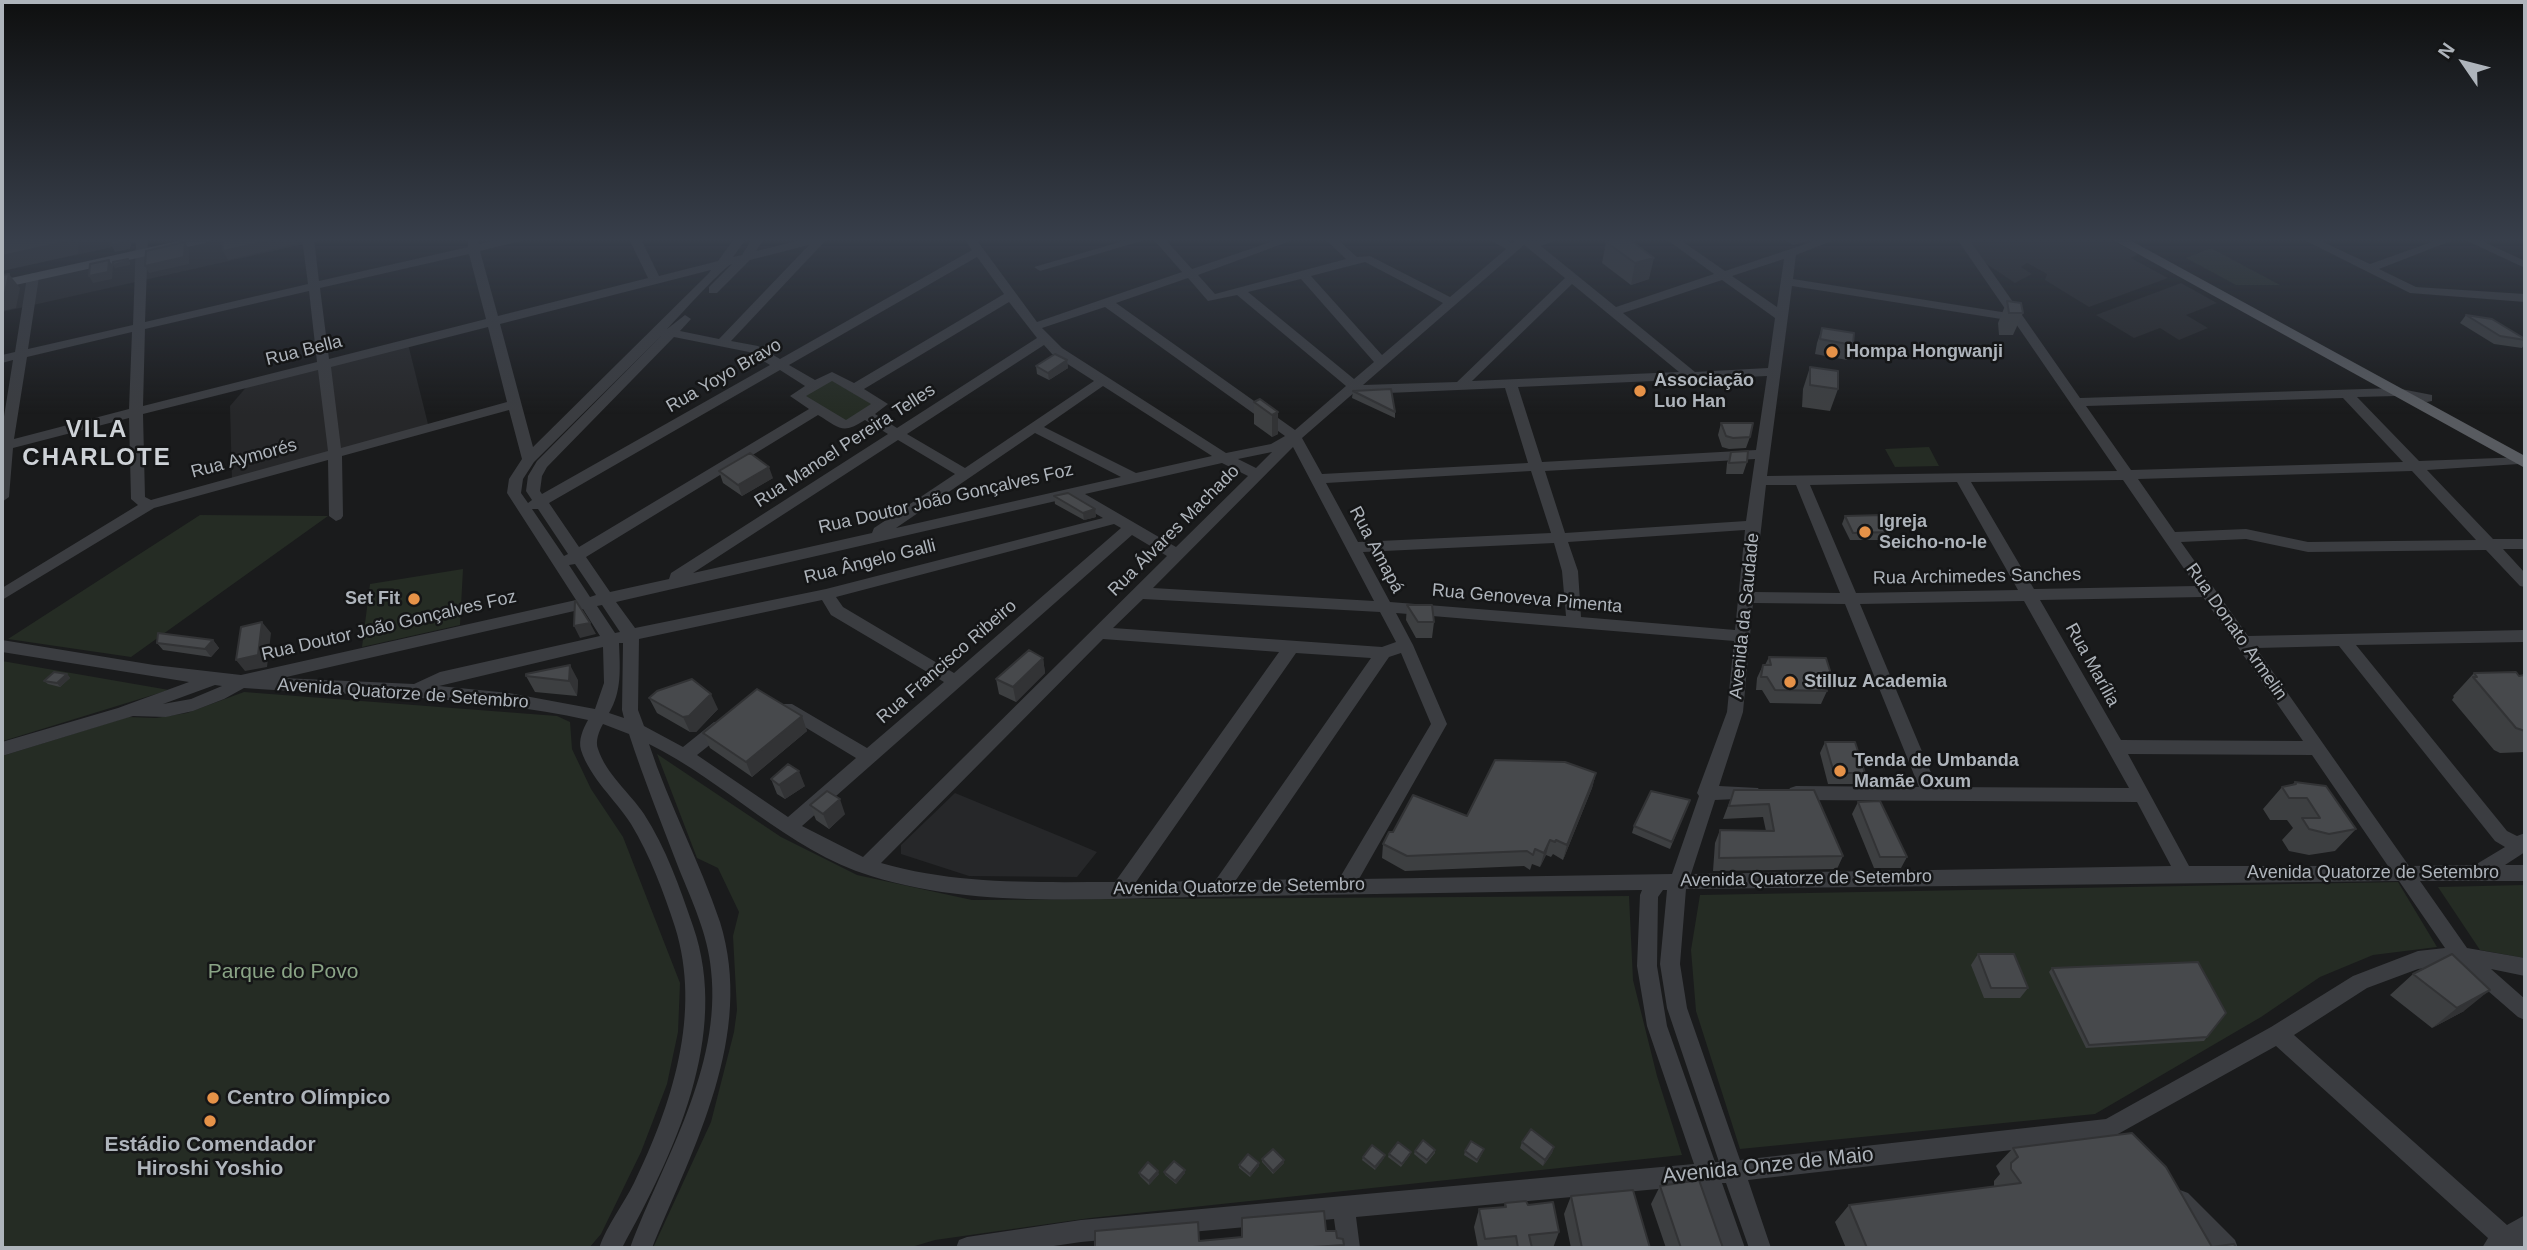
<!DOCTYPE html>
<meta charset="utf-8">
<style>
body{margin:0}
#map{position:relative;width:2527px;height:1250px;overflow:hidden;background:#1a1b1c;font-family:Arial,sans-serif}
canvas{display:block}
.frame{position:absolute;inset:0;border:4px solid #aeb4bb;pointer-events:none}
.north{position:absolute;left:2429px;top:28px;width:70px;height:70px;-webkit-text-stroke:5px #151617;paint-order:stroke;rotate:305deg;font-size:19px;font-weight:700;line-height:28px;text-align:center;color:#aeb4bb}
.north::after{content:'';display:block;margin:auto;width:24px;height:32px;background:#aeb4bb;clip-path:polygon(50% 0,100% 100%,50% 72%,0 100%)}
</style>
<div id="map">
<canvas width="2527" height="1250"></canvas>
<div class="frame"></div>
<div class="north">N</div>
</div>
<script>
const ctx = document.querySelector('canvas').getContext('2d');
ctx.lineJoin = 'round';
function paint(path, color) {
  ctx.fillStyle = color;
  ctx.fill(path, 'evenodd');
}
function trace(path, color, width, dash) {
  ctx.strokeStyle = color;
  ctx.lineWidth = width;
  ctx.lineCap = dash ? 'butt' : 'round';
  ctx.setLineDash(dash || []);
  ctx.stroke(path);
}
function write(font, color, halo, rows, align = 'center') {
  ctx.font = font + ' Arial,sans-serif';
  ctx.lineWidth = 5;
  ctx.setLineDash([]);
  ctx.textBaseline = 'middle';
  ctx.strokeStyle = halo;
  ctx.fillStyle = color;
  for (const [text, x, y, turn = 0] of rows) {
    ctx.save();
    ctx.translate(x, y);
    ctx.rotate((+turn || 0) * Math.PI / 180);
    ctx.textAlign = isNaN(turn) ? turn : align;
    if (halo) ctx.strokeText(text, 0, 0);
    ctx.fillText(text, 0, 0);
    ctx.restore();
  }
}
const built = new Path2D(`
 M19,239H151L2,271V242Z
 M219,239H327L2,312V287Z
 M1969,239H2109L2138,254L2131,258L2168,278L2089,307L2045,280L2047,274L2027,263L2021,267L2032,274L2015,283L1985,263Z
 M2181,283L2217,303L2186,315L2208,328L2179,340L2160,328L2134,338L2096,315Z
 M408,344L429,428L232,481L230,406L249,384Z
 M955,793L1064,838L1097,852L1077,877L969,876L901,854V845Z`);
const green = new Path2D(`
 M2211,248L2280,285H2236L2186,258Z
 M831,380L874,405L847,422L804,396Z
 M1929,447L1939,466L1895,467L1885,449Z
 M200,515L328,516L131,657L8,639Z
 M463,569L460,625L362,647L370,584Z
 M2,661L169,690L3,741Z
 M244,692L557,716L570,722L572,749L591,789L623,837L680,983L678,1032L667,1084L641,1152L601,1234L589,1248H2V756L128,717L156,718L187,713Z
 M657,754L781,837L857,875L972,900L1629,896L1633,980L1657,1076L1682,1155L1090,1218L935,1240L908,1248H653L711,1122L734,1032L737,1010L733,936L739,912L718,868L697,858Z
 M2398,882L2437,947L2373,955L2320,977L2261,1017L2095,1114L1740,1149L1696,1011L1691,950L1700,895Z
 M2525,885V958L2480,950L2438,887Z`);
const minor = new Path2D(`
 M136,239H148L145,322L308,284L302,239H314L319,281L468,247V239H476L479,244L503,239H523L521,241L480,251L498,316L648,278L629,239H641L659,276L718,261L734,239H746L733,257L742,255L752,239H764L756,251L805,239H827L731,341L758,346L780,359L972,250L964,239H976L1037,322L1182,272L1153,239H1165L1192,269L1279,239H1296L1198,275L1215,294L1346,259L1325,239H1337L1357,257L1370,256L1450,297L1506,249L1488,239H1503L1512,243L1517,239L1533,241L1559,239L1541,246L1616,307L1714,274L1666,239H1679L1725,271L1820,239H1837L1796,255L1793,279L2008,313L1957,239H1969L2080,398L2396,388L2432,395V401L2427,402L2396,396L2357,397L2419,461L2524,457V463L2519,464L2427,470L2493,539H2525V549H2503L2525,573V587L2520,586L2486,550L2308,552L2246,539L2181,542L2248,636L2525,630V642L2356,645L2507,831L2517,836L2525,833V852L2505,865H2525V881H2420L2467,948L2525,958V976L2491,969L2525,999V1020L2518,1017L2457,964L2418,969L2367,988L2294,1035L2507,1225L2525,1215L2523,1241L2525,1248H2482L2488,1238L2276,1046L2109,1139L1748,1180L1771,1248H1749L1726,1183H1722L1745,1248H1723L1701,1185L1356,1217L1360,1248H1338L1334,1219L1081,1242L1040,1248H956L959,1240L967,1237L1081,1220L1694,1164L1647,1026L1637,966L1640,895L1642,890C1496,892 1349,894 1203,897C1094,898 976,909 871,876C787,850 726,782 649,744C669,805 700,862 720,922C755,1035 694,1146 652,1248H630C663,1160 722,1068 711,970C708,935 692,901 679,869C662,824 644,780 629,734L603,724C599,731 595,741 598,749C606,774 630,793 644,814C666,848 680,888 693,926C731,1035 674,1154 622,1248H599C607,1225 623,1205 634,1183C672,1105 702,1013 675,927C664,893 650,855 631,824C615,799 590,778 581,750C578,740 583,729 588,720C475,695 360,696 244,688L224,699L193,711L166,717L133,716L2,756V742L118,708L189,682L2,652V640L154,665L241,675L576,600L507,493L509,479L522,459L509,410L342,456L343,516L341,519L336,521L329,516L328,460L154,508L2,600V588L138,505L131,499L129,418L13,448L9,497L2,502V429L13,360L2,363V355L15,352L27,277L33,273L39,277L28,349L133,325ZM809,245L719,339L680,331L691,319L685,315L667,329C677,319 724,266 732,264L709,287V293H717L750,260ZM1524,245L1565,278L1457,382L1363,385ZM469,254L486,319L329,359L320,288ZM977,257L1004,294L854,383L832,372L815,380L789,365ZM1784,259L1777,307L1732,276ZM1365,262L1443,303L1382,355L1311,276ZM711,270L708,274L533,447L500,324ZM1188,278L1208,301L1237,295L1346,386L1295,430L1116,303ZM1301,279L1374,362L1354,379L1248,292ZM1722,280L1775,318L1768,368L1695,372L1623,313ZM1572,284L1679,372L1472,381ZM1792,286L2014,321L2117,471L1767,476ZM309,291L317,362L143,406L145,329ZM1009,302L1037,338L897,428L875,414L888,404L864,389ZM1105,307L1285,436L1271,444L1226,453L1062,348L1042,328ZM488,327L507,402L341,448L331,367ZM132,332L129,409L14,439L27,357ZM662,335L537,461L528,476L526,491L532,500L528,503L521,493L523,479L534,462ZM674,337L749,352L770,365L542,494L540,491L542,476L547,467ZM1044,345L1052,354L1094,381L965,468L907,434ZM318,370L328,451L151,500L145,497L143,414ZM780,370L805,386L790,396L809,409L579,547L549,503ZM1767,376L1756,450L1542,462L1518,387ZM832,381L871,404L846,420L806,396ZM1103,386L1212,456L1136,473L1044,427ZM1505,388L1528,463L1322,474L1302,438L1356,391L1364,394ZM2343,398L2403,462L2131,470L2086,406ZM818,415C840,428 842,435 865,420L888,434L671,573L669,579L610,592L586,557ZM1035,433L1121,477L896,528ZM898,440L955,474L874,528L872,533L693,573ZM1293,447L1374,601L1153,588ZM1272,452L1256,468L1238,459ZM1755,459L1746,521L1565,533L1545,471ZM1222,463L1248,476L1176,547L1085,494ZM1531,471L1551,533L1358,542L1326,483ZM2412,471L2476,540L2308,542L2246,529L2175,532L2138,479ZM2123,480L2196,586L2034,589L1971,482ZM1957,482L2018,590L1856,593L1810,485ZM1766,485H1796L1840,593L1754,592ZM1069,498L1103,518L826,589L635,628L616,602ZM532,509H538L568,554L564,556ZM1114,524L1121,528L954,673L843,607L836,597ZM1745,530L1735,630L1581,617L1578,571L1568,542ZM1132,535L1167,556L863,857L802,826ZM1554,543L1562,571L1566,616L1390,602L1363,552ZM575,564L596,595L590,597L569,565ZM2203,597L2303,741L2121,740L2040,600ZM1143,599L1380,612L1396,642L1382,647L1113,628ZM822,600L831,615L944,682L867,748L792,704H780L778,708L780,712L856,758L788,817L697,755L726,732L728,727L726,722H714L683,747L644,726L638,710L639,639ZM2024,601L2129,788L1937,787L1860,604ZM1753,603L1845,604L1919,787L1796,786L1790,788L1787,793L1790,798L1796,800L2137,802L2171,866L1691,874L1715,800L1758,798L1761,793L1758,788L1719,786L1743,712ZM602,605L620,632L615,633L597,606ZM583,609L600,636L440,672L414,684L282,678ZM1396,613L1734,641L1727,712L1697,793L1699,796L1672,874L1359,879L1447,724L1413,645ZM1103,639L1279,652L1115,882C1036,882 957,885 881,863ZM619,643H623L622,710L624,718L609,713C622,691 620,669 619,643ZM2339,646L2495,841L2505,847L2475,865L2409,866L2256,648ZM603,647L604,683L595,709L509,693L439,686ZM1296,653L1371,658L1215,881L1136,882ZM1401,653L1431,724L1339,879L1236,880L1389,657ZM215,685L222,686L191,699L163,704ZM2128,754L2312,755L2388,866H2189ZM2399,881L2445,948L2418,951L2353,976L2271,1027L2106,1119L1740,1160L1687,1008L1680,964L1686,889ZM1663,890H1667L1660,964L1667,1008L1719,1162H1715L1667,1026L1657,966L1658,897Z
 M1130,239H1148L1040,271L1034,267Z
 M2302,239H2317L2370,264L2440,239H2456L2379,269L2416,287L2525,294V302L2410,293Z
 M2463,239H2478L2525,261V268Z
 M2180,1190L2188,1193L2235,1240L2238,1248H2211L2172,1209L2169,1201L2172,1193Z`);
const major = new Path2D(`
 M187,239H212L205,243L2,288V280Z
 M2111,239H2128L2525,456V468Z`);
const wall = new Path2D(`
 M1617,239L1649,279L1631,285L1602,263L1606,242Z
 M1784,239H1813L1793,245Z
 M2007,301L2023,313L2013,335H1999L1998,323Z
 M2466,315L2525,340V343L2522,348L2494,344L2460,323Z
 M1822,328L1853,345L1847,360L1815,354L1817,343Z
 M1067,360L1068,368L1049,380L1037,374L1036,366Z
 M1810,367L1838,389L1830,411L1802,407L1803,389Z
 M1353,391L1395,412V418L1352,398Z
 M1254,402L1278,412V434L1272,437L1254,424Z
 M1721,423L1750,437L1746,448L1729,449L1722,447L1718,435Z
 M1731,452L1747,462L1743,474H1726L1727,463Z
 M719,471L773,478L742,496L723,483Z
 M1054,496L1095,509L1096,517L1084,520L1055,504Z
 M1845,516L1891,532L1887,540H1850L1842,524Z
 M1407,605L1434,622L1432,638H1416L1406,620Z
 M213,640L219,648L211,657L163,650L157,643Z
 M1769,657L1831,674L1825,687L1827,691L1821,704L1770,703L1762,690H1756L1757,678L1763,665H1765Z
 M1043,658L1045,673L1016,702L999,694L996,679Z
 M2474,673L2525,677V752L2500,753L2494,750L2452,700L2454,697L2453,696Z
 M67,674L70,678L60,687L48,684L44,681Z
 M526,676L578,680L577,696L535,692Z
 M649,698L718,709L696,732H690L657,713Z
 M802,716L807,731L752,777L710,748L703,733Z
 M1825,742L1865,773L1859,784H1828L1820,753Z
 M1596,773L1592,788L1563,860L1553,854L1551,857L1546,855L1540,867L1532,864L1530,870L1524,866L1405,871L1382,858L1383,844Z
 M771,779L805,786L785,799L777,794Z
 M2295,782L2356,829L2335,851L2309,855L2289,851L2282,840L2293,828L2287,820H2270L2263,809L2282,787L2293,784Z
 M1734,790H1814L1843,856L1837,869L1713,871L1715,843L1720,830L1766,831L1763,817L1723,819Z
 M1690,800L1670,849L1632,833L1634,826Z
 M1858,802L1907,857L1901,868H1874L1852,814Z
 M810,805L845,814L829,829L816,820Z
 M1978,954L2028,988L2020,998H1984L1971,965Z
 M2052,968L2207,1037L2204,1041L2086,1048L2049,972Z
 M2413,974L2464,1011L2432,1028L2390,995Z
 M1522,1142L1554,1147L1552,1153L1543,1166L1520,1148Z
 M2013,1148L2212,1247L2236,1248H1846L1835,1222L1849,1205L1994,1186V1181L2000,1174L1996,1166Z
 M1435,1150V1153L1426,1164L1414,1154L1415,1151Z
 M1465,1151L1483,1152L1477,1163L1464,1155Z
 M1389,1154L1410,1155L1401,1167L1388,1157Z
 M1363,1157L1384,1158L1375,1170L1362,1160Z
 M1262,1159L1284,1160V1163L1273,1174L1262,1162Z
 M1259,1163V1166L1250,1177L1239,1168V1165Z
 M1185,1170V1173L1176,1184L1165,1175L1164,1172Z
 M1139,1173L1159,1174L1149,1185L1140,1176Z
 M1660,1186L1723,1248H1666L1651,1204Z
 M1571,1196L1650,1248H1571L1564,1214Z
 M1505,1203L1528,1205L1559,1232L1553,1248H1478L1474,1227L1479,1209L1504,1207Z
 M1326,1231L1337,1238L1344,1245L1343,1248H1095Z`);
const shadedWall = new Path2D(`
 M70,239H79L78,254L2,271V256Z
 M127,239H133L130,249L115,252L111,245Z
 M277,239H299V243L228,260L223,251Z
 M1795,239H1813L1793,245Z
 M185,242L189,249V264L149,273L145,266Z
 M1654,258L1649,279L1631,285L1635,263Z
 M128,259L130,262V265L115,268L113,265Z
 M109,260L113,266L112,279L93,283L89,276Z
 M9,274L20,288L16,308L2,311V294Z
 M1067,360L1068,368L1049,380L1048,373Z
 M1278,412V434L1272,437V415Z
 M769,467L773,478L742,496L738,485Z
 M1095,509L1096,517L1084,520L1083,513Z
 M262,622L271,633L267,667L245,671L236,660Z
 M590,623L596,634L580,638L574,626Z
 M213,640L219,648L211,657L205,649Z
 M1043,658L1045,673L1016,702L1013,687Z
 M570,665L578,680L577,696L569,681Z
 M67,674L70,678L60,687L57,683Z
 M711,694L718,709L696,732H690L683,717Z
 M802,716L807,731L752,777L746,762Z
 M799,771L805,786L785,799L779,785Z
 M1596,773L1592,788L1563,860L1567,845Z
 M840,799L845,814L829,829L823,814Z
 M1550,840L1546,855L1540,867L1544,853Z
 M2490,990L2464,1011L2432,1028L2457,1008Z
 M1554,1147L1552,1153L1543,1166L1545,1160Z
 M1385,1155L1384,1158L1375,1170V1167Z
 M1284,1160V1163L1273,1174V1171Z
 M1259,1163V1166L1250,1177V1174Z
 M1185,1170V1173L1176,1184L1175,1181Z
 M1158,1171L1159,1174L1149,1185V1181Z`);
const building = new Path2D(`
 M2,239H70L69,241L2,256Z
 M111,239H127L126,242L111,245Z
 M222,239H277L223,251Z
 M1617,239H1629L1654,258L1635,263L1606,242Z
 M185,242L184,257L145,266L146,251Z
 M128,259V261L113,265V262Z
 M109,260L108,272L89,276L90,264Z
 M9,274L5,293L2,294V275Z
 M2007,301L2021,303L2023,313H2009Z
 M2466,315L2492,319L2525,339V340L2500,336Z
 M1822,328L1854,333L1853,345L1820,339Z
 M1055,354L1067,360L1048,373L1036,366Z
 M1810,367L1838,371V389L1810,385Z
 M1391,389L1395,412L1353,391Z
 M1260,399L1278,412L1272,415L1254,402Z
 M1721,423H1753L1750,437L1733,438L1726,436Z
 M1748,451L1747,462L1729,463L1731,452Z
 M750,453L769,467L738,485L719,471Z
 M1068,493L1095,509L1083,513L1054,496Z
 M1883,515L1891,532L1853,533L1845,516Z
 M575,601H576L590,623L574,626Z
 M1407,605H1432L1434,622H1418Z
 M262,622L258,655L236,660L241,627Z
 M158,633L213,640L205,649L157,643Z
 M1029,650L1043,658L1013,687L996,679Z
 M1769,657L1826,658L1831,674L1821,673L1827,691L1775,690L1767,677H1761L1763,665H1771Z
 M570,665L569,681L526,676V674Z
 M54,672L67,674L57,683L44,681Z
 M2516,672L2519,676L2524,675L2525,677V731L2516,728L2473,677H2477L2474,673Z
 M692,679L711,694L689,716L683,717L649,698L657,691Z
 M757,689L802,716L746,762L703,733Z
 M1825,742H1855L1865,773H1834Z
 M1495,760L1565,762L1596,773L1567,845L1556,840L1555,842L1550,840L1544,853L1535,849L1533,855L1527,851L1407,856L1383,844L1389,832H1393L1413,795L1467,816Z
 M788,764L799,771L779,785L771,779Z
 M2295,782L2326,786L2356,829L2329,834L2309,829L2302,818H2320L2307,798H2289L2282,787L2296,784Z
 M1734,790H1814L1843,856L1719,858L1720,830L1774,831L1769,804L1729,806Z
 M827,791L840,799L823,814L810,805Z
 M1651,791L1690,800L1672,842L1634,826Z
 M1880,801L1907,857H1880L1858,802Z
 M1978,954H2014L2028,988H1991Z
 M2452,954L2490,990L2457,1008L2413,974Z
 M2198,962L2226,1013L2207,1037L2089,1045L2052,968Z
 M1531,1129L1554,1147L1545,1160L1522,1142Z
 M2132,1133L2166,1167L2212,1247L2234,1244L2236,1248H1867L1849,1205L2021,1183L2011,1169V1163L2018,1157L2013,1148Z
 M1423,1140L1435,1150L1427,1160L1415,1151Z
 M1471,1141L1484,1149L1477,1160L1465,1151Z
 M1398,1142L1411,1152L1402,1164L1389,1154Z
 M1372,1145L1385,1155L1375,1167L1363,1157Z
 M1273,1149L1284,1160L1273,1171L1262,1159Z
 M1248,1154L1259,1163L1250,1174L1239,1165Z
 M1174,1161L1185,1170L1175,1181L1164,1172Z
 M1148,1162L1158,1171L1149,1181L1139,1173Z
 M1699,1180L1723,1248H1681L1660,1186Z
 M1633,1190L1650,1248H1582L1571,1196Z
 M1526,1201L1528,1205L1553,1202L1559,1232L1529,1235L1532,1248H1518L1516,1236L1485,1239L1479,1209L1506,1207L1505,1203Z
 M1324,1211L1326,1231H1336L1337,1238L1343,1239L1344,1245L1297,1248H1095V1231L1198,1222L1199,1241L1242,1237V1218Z`);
const markers = [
 [1832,352,7,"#e69248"],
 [1640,391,7,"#e69248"],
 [1865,532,7,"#e69248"],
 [414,599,7,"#e69248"],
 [1790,682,7,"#e69248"],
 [1840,771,7,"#e69248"],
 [213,1098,7,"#e69248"],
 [210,1121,7,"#e69248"]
];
const streetNames = [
 ["Rua Bella",304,351,-14],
 ["Rua Yoyo Bravo",724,376,-30],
 ["Rua Manoel Pereira Telles",845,446,-33],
 ["Rua Aymorés",244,459,-15],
 ["Rua Doutor João Gonçalves Foz",946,499,-13],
 ["Rua Álvares Machado",1174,531,-45],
 ["Rua Amapá",1376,550,62],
 ["Rua Ângelo Galli",870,562,-14],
 ["Rua Archimedes Sanches",1977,577,-1],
 ["Rua Genoveva Pimenta",1527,599,5],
 ["Avenida da Saudade",1745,616,-84],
 ["Rua Doutor João Gonçalves Foz",389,626,-13],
 ["Rua Donato Armelin",2236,632,55],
 ["Rua Francisco Ribeiro",947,662,-41],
 ["Rua Marília",2092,665,61],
 ["Avenida Quatorze de Setembro",403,694,4],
 ["Avenida Quatorze de Setembro",2373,873],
 ["Avenida Quatorze de Setembro",1806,879,-1],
 ["Avenida Quatorze de Setembro",1239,887,-1]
];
const poiNames = [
 ["Hompa Hongwanji",1846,352],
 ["Associação",1654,381],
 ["Luo Han",1654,402],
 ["Igreja",1879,522],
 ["Seicho-no-Ie",1879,543],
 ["Set Fit",400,599,"right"],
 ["Stilluz Academia",1804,682],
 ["Tenda de Umbanda",1854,761],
 ["Mamãe Oxum",1854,782]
];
const nearParknames = [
 ["Parque do Povo",283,972]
];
const nearPoinames = [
 ["Centro Olímpico",227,1098],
 ["Estádio Comendador",210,1145,"center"],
 ["Hiroshi Yoshio",210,1169,"center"]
];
const nearStreetnames = [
 ["Avenida Onze de Maio",1768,1166,-6]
];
const districtNames = [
 ["VILA",97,430],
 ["CHARLOTE",97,458]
];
paint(built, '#262729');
paint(green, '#252c24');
paint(minor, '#3b3d41');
paint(major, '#585b60');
paint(wall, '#3d3f41');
paint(shadedWall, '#323335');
paint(building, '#47494c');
trace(building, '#323335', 2);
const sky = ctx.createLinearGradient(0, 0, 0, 414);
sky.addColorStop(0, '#0e0f0f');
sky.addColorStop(0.58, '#383f4b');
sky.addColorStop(1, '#383f4b00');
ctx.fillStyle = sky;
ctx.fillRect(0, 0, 2527, 414);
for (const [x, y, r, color] of markers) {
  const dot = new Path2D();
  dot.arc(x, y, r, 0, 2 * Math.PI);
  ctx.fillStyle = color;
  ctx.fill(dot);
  trace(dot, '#151617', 2.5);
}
write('18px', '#aeb4bb', '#151617', streetNames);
write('bold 18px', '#aeb4bb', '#151617', poiNames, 'left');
write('21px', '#8aa486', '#151617', nearParknames);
write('bold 21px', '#aeb4bb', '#151617', nearPoinames, 'left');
write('21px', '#aeb4bb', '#151617', nearStreetnames);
ctx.letterSpacing = '2px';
write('bold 24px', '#ced2d7', '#151617', districtNames);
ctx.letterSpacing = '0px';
</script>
